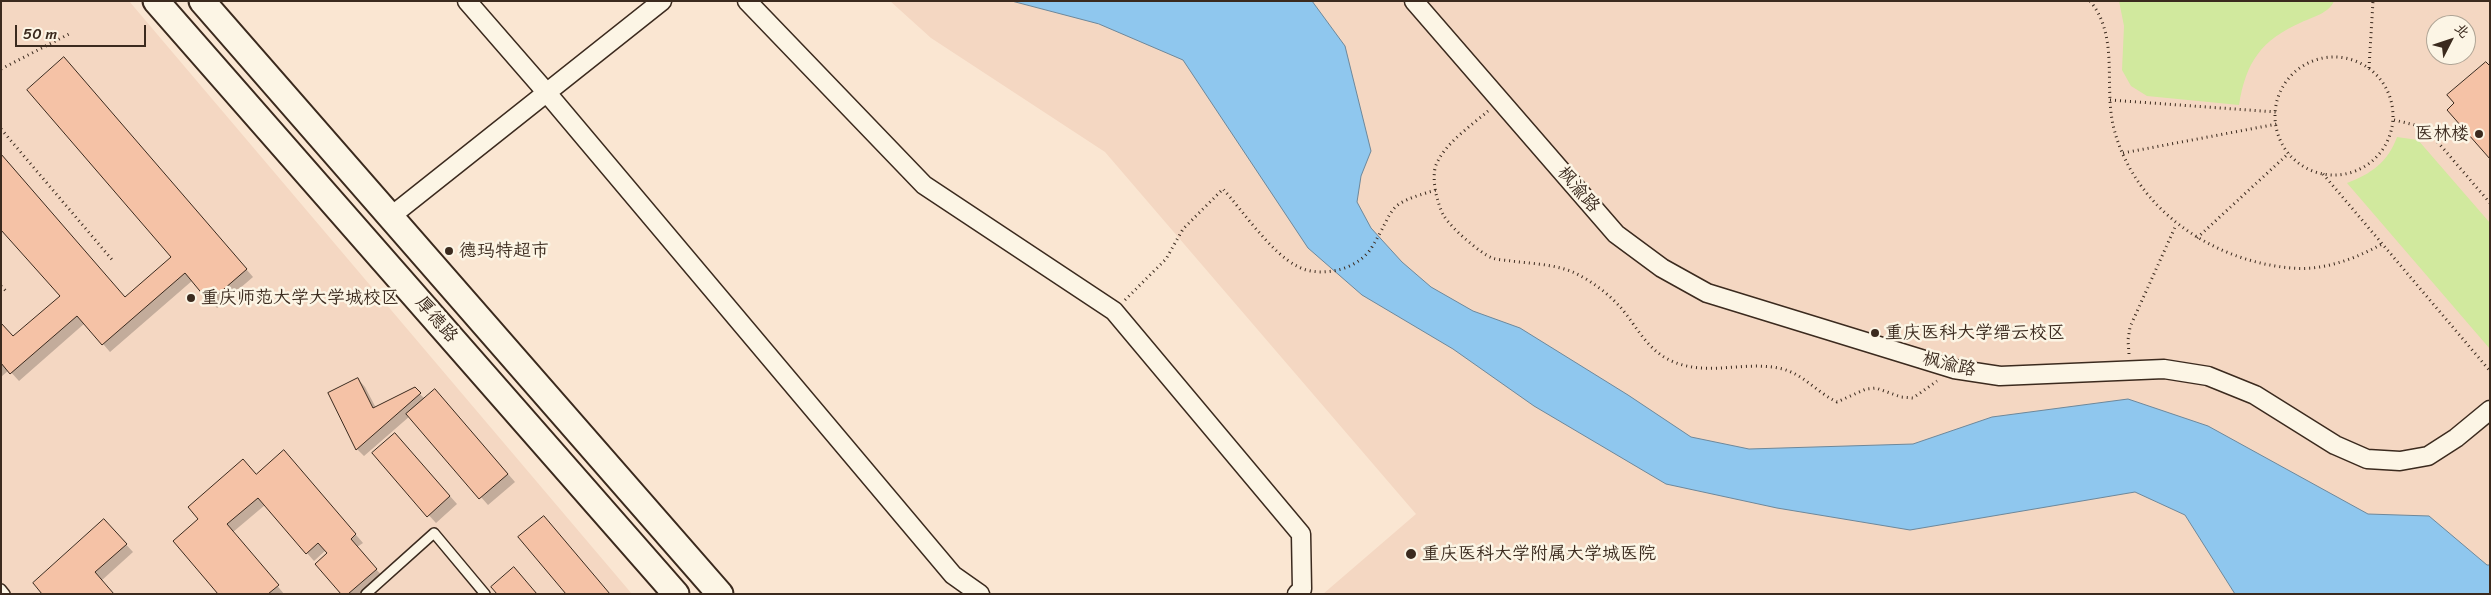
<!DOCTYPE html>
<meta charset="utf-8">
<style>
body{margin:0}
#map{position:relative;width:2491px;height:595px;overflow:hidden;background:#fae6d2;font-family:Sriracha,"LXGW WenKai TC",sans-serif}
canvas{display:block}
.frame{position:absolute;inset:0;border:2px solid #3b2a1e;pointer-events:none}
.north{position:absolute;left:2426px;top:15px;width:50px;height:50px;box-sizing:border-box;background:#fcf5e5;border:1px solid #afa495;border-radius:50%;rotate:49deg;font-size:14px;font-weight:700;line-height:20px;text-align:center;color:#3b2a1e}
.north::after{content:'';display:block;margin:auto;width:18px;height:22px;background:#3b2a1e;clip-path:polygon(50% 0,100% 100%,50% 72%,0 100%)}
.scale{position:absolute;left:15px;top:25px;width:131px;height:22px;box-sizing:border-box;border:2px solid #3b2a1e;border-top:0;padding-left:6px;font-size:15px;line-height:18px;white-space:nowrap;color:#3b2a1e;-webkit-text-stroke:4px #fcf5e5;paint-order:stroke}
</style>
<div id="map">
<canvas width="2491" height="595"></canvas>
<div class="frame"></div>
<div class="north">北</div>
<div class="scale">50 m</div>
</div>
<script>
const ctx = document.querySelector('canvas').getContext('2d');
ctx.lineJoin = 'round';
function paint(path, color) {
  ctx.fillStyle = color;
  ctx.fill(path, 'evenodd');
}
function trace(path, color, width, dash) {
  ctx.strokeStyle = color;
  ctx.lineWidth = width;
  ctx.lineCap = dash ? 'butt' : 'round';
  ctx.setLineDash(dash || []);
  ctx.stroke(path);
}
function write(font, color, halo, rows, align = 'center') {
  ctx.font = font + ' Sriracha,"LXGW WenKai TC",sans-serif';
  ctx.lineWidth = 5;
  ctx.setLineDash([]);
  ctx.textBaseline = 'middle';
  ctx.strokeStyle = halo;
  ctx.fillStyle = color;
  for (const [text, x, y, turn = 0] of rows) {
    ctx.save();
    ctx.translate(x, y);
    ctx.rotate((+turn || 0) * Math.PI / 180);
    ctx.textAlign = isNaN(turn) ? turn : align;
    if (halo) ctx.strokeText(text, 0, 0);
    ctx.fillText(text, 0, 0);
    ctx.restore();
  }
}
const built = new Path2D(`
 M1,1H129L632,594H1Z
 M890,1H2490V594H1323L1416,514L1105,152L931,38ZM2436,25H2466V55H2436Z`);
const green = new Path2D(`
 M2119,1H2334C2329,13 2313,17 2302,22C2261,40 2246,62 2239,105L2147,96L2131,86L2122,70L2124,26Z
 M2397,137L2418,140L2490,223V349L2347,183C2371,174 2388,162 2397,137Z`);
const water = new Path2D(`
 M1012,1H1312L1345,46L1371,151L1361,176L1357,202L1371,228L1402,262L1431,287L1473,311L1520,328L1628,395L1691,437L1749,449L1913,444L1992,417L2128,399L2208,426L2368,514L2429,516L2487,565H2490V594H2235L2185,515L2135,492L1910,530L1777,508L1666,484L1534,406L1453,349L1362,295L1308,248L1183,60L1099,24Z`);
const shadow = new Path2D(`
 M71,66L253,277L217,308L193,280L110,352L85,323L19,381L9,370L1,377V323L14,338L61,297L1,228V154L125,298L173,257Z
 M358,379L365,387L376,408L415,389L425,399L442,398L515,482L488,505L410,416L364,456L357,449L329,393Z
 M402,442L457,504L436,523L373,454Z
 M291,459L363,543L357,547L383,577L364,594H342L326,550L314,561L265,505L233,532L284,594H220L175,541L257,475Z
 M111,528L133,552L101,581L44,594Z`);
const building = new Path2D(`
 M64,57L247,269L209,302L185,273L102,345L77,316L10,374L1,363V323L13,336L60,296L1,230V154L125,297L171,257L27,90Z
 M2486,62L2490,66V159L2447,110L2454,103L2447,95Z
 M358,378L373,408L415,387L421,393L356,450L328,393Z
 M435,389L508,474L479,499L406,414Z
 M395,433L450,496L427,517L372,453Z
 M284,450L356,534L351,539L377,569L348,594H341L315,564L327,553L318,543L306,554L258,498L227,524L279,585L268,594H218L173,541L198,519L188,507L243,459L256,474Z
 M544,516L610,594H566L518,537Z
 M104,519L127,544L95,572L114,594H42L33,583Z
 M514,567L537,594H497L491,587Z`);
const path = new Path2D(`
 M2090,1C2120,37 2103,87 2114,129C2135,209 2212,261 2291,268C2323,271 2355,259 2382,244
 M2275 116a59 59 0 1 1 118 0a59 59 0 1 1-118 0Z
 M2369,68L2373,1
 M1,69L69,34
 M2110,100L2276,112
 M1488,111C1471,126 1445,143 1436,165C1431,178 1437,204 1444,216C1451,228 1480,253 1492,258C1498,260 1505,260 1511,261C1533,264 1557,264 1577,274C1593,282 1610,295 1622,309C1636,326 1645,345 1664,357C1702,380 1743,359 1783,369C1804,375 1818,393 1837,402L1866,389L1876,388L1901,397L1913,398L1937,381
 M2394,120L2415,125L2430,133L2490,203
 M1,129L114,262
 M2123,153L2277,124
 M2323,174L2490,371
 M2197,238L2289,153
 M1,286L6,291
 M1125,300L1166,259L1183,229L1223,189C1242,210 1272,254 1297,266C1309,273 1325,273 1338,270C1351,267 1365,259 1372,247C1397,206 1384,205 1436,190
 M2129,354L2128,340L2130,327L2176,225`);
const lane = new Path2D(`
 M1,589L5,594
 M366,594L434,533L485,594`);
const street = new Path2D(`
 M467,1L547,93L953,575L980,594
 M747,1L924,185L1114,311L1301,534L1302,589L1297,594
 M1414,1L1616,234L1662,268L1707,293L1954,369L2000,376L2164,369L2208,376L2255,395L2335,445L2367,459L2400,461L2428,456L2456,438L2490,410
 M390,217L662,1`);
const secondary = new Path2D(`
 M156,1L676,594
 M202,1L720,594`);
const markers = [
 [2479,134,5,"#3b2a1e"],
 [449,251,5,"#3b2a1e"],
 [191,298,5,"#3b2a1e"],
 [1875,333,5,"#3b2a1e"],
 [1411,554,6,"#3b2a1e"]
];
const poiNames = [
 ["医林楼",2469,134,"right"],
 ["德玛特超市",459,251],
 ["重庆师范大学大学城校区",201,298],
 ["重庆医科大学缙云校区",1885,333],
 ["重庆医科大学附属大学城医院",1422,554]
];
const streetNames = [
 ["枫渝路",1578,190,49],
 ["厚德路",436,320,49],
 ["枫渝路",1949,365,13]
];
paint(built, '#f4d7c2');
paint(green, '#d1e99e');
paint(water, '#8fc7ee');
trace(water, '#6d889b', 1);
paint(shadow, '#0003');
paint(building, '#f5c2a6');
trace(building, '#3b2a1e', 1);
trace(lane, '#3b2a1e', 12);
trace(street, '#3b2a1e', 21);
trace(secondary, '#3b2a1e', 29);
trace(path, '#3b2a1e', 3, [1, 4]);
trace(lane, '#fcf5e5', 9);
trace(street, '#fcf5e5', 18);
trace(secondary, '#fcf5e5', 25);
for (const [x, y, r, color] of markers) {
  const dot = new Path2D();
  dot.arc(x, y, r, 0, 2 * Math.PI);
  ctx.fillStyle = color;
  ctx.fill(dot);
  trace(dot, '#fcf5e5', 2);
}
write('18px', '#3b2a1e', '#fcf5e5', poiNames, 'left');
write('18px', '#3b2a1e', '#fcf5e5', streetNames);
</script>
